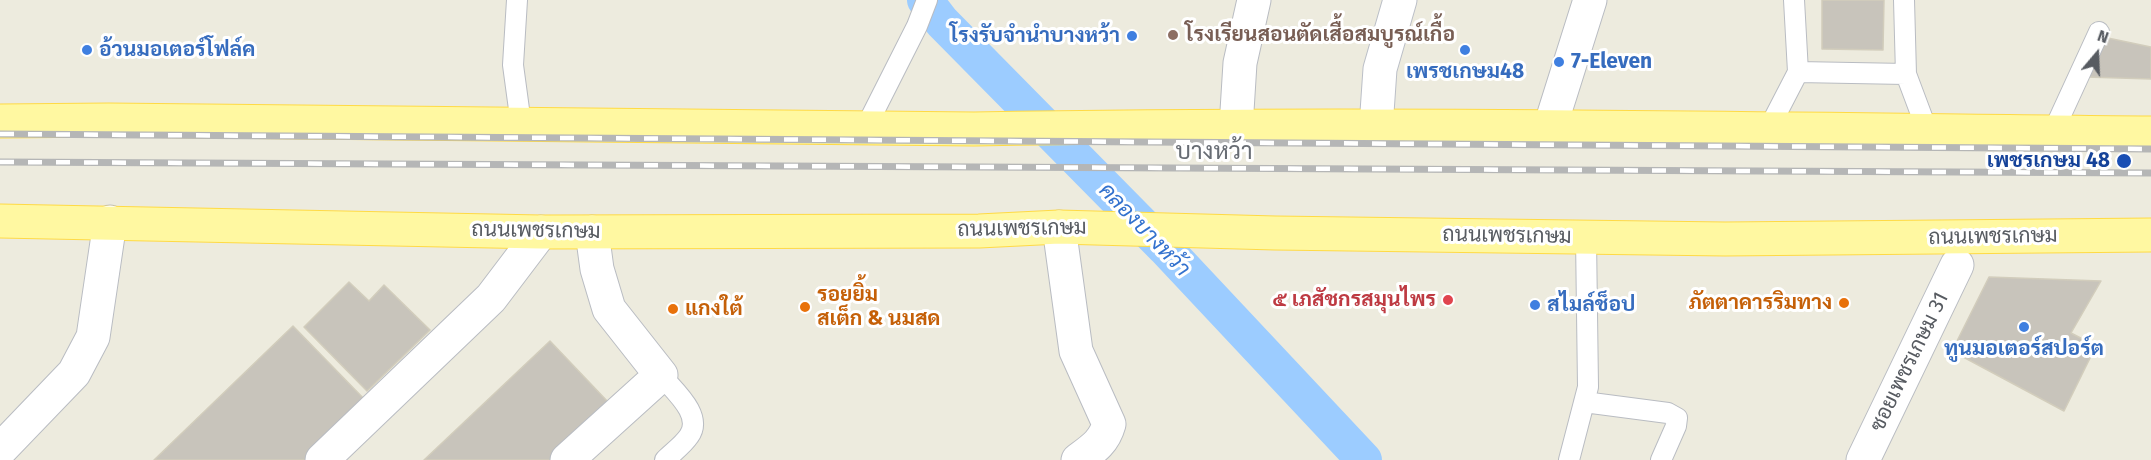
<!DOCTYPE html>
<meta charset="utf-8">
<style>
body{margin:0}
#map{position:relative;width:2151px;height:460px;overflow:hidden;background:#edebde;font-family:"Fira Sans",sans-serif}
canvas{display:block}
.north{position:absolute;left:2067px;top:24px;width:60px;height:60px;-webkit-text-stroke:4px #fff;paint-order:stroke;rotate:19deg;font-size:16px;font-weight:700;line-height:24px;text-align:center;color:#575b61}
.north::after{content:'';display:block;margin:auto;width:21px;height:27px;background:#575b61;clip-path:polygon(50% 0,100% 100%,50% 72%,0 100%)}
</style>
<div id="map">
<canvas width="2151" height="460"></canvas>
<div class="north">N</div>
</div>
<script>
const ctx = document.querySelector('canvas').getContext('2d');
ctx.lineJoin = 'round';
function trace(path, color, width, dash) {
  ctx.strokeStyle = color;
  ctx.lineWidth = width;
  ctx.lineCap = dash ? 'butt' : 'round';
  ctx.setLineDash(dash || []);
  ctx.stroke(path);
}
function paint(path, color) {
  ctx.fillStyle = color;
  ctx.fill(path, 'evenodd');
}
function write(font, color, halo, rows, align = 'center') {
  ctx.font = font + ' "Fira Sans",Sarabun,sans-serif';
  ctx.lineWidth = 6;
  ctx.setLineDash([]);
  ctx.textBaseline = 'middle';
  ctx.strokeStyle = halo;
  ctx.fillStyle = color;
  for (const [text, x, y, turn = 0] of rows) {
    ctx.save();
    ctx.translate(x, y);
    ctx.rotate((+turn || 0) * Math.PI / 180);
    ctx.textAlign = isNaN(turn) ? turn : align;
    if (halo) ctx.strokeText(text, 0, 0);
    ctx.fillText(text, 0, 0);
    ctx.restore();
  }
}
const canal = new Path2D(`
 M925,0L942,22L1165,248L1364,460`);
const building = new Path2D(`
 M1822,0H1884L1883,50L1822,49Z
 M2103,37L2151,47V79L2086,77Z
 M1989,277L2101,281L2071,333L2096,346L2064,411L1952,351Z
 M349,282L369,301L384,285L430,330L367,391L304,327Z
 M293,326L369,404L311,460H154Z
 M550,341L609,403L549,460H424Z`);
const lane = new Path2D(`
 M517,0L513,65L521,124
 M1794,0L1798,72L1906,74
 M1904,0L1906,74L1927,130
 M866,127L917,26L927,0
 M1769,128L1798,72
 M2053,132L2099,32
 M661,375C673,390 704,415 689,436C683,445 673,452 665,460
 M1584,402L1668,413L1677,418L1676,426L1661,460
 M1569,460L1588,387L1586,237`);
const street = new Path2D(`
 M1236,127L1240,63L1254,0
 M1550,127L1590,0
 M1059,227L1076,351L1109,424C1104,442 1093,449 1078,460
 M0,450L74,373L93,337L110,222
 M322,460L491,298L541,232
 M567,460L661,375L609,309L597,269L592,232
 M1863,460L1957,265`);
const secondary = new Path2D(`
 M1376,127L1380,69L1400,0`);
const primary = new Path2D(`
 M0,121L109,120L974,129C1366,122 1759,129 2151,133
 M0,221L541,232L979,231L1059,227L1275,233L1725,239L2151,235`);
const rail = new Path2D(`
 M0,134L2151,149
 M0,162L2151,173`);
const markers = [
 [1173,35,6,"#8d6e63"],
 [1132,36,6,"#3f7fe0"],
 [87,50,6,"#3f7fe0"],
 [1465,50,6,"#3f7fe0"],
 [1559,62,6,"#3f7fe0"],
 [2124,161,8,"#1a4fb4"],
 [1448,300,6,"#e0444e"],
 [1844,303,6,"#e8710a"],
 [1535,305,6,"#3f7fe0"],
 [805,307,6,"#e8710a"],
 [673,309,6,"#e8710a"],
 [2024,327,6,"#3f7fe0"]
];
const educationNames = [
 ["โรงเรียนสอนตัดเสื้อสมบูรณ์เกื้อ",1185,35]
];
const shopNames = [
 ["โรงรับจำนำบางหว้า",1120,36,"right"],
 ["อ้วนมอเตอร์โฟล์ค",99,50],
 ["7-Eleven",1571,62],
 ["เพรชเกษม48",1465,72,"center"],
 ["สไมล์ช็อป",1547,305],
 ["ทูนมอเตอร์สปอร์ต",2024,349,"center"]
];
const transitNames = [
 ["เพชรเกษม 48",2110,161]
];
const streetNames = [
 ["ถนนเพชรเกษม",1022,229,-1],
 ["ถนนเพชรเกษม",536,231,1],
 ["ถนนเพชรเกษม",1507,236,1],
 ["ถนนเพชรเกษม",1993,237,-1],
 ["ซอยเพชรเกษม 31",1910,362,-64]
];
const foodNames = [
 ["รอยยิ้ม",817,295],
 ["สเต็ก & นมสด",817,319],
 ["ภัตตาคารริมทาง",1832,303,"right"],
 ["แกงใต้",685,309]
];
const healthNames = [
 ["๕ เภสัชกรสมุนไพร",1436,300]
];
const waterNames = [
 ["คลองบางหว้า",1144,230,46]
];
const quarterNames = [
 ["บางหว้า",1214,152]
];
trace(canal, '#9cccff', 36);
paint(building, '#c8c4bb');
trace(building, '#d2cdbc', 1.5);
trace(lane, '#b9bcc2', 22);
trace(street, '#b9bcc2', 35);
trace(secondary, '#bbbfc7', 35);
trace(primary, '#ffda45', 35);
trace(lane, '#fff', 20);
trace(street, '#fff', 33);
trace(secondary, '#fff', 33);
trace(primary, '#fff8a1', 33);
trace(rail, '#b5b6b6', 7);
trace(rail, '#fff', 4.5, [14]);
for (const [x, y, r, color] of markers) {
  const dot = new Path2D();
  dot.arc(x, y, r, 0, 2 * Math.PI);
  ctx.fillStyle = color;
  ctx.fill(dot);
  trace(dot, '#fff', 2);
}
write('bold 21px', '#785e54', '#fff', educationNames, 'left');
write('bold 21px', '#366cbe', '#fff', shopNames, 'left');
write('bold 21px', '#164399', '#fff', transitNames, 'right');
write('21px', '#575b61', '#fff', streetNames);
write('bold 21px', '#c56008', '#fff', foodNames, 'left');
write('bold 21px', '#be3a42', '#fff', healthNames, 'right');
write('italic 22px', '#3372ce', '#fff', waterNames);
write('24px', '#686d74', '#fff', quarterNames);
</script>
